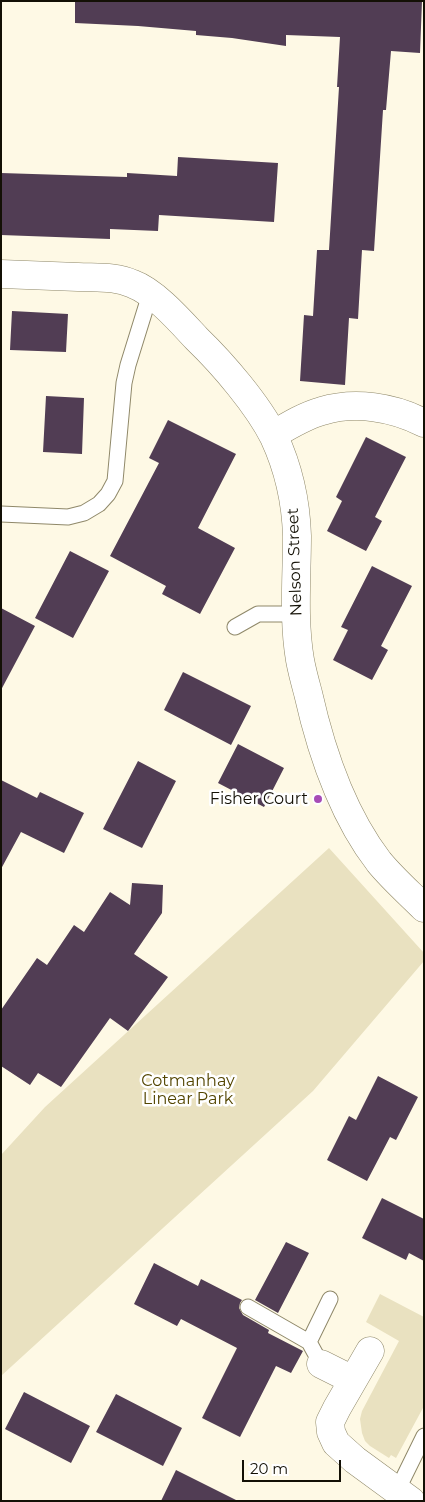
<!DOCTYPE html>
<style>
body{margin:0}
#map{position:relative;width:425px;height:1502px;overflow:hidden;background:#fef9e5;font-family:Montserrat,sans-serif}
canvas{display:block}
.frame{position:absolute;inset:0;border:2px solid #131005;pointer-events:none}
.scale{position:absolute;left:242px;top:1460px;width:99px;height:22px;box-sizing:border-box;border:2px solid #131005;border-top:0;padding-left:6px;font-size:15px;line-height:18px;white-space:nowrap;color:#131005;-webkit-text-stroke:4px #fff;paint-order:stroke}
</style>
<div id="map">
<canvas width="425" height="1502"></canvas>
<div class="frame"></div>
<div class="scale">20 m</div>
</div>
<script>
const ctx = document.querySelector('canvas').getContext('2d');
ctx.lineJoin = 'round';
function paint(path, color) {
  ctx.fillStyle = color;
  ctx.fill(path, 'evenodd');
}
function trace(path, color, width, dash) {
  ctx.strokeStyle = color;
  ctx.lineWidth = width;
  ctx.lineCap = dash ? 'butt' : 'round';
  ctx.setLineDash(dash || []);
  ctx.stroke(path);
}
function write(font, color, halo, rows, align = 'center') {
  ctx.font = font + ' Montserrat,sans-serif';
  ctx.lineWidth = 5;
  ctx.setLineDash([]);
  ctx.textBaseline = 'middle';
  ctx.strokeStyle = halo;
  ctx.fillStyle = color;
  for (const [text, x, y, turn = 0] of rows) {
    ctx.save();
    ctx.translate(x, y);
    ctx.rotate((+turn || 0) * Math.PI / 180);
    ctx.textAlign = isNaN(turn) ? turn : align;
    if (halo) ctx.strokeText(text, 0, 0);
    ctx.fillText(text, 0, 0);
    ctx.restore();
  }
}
const green = new Path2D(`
 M329,848L424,953V961L313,1091L1,1376V1155L45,1107Z
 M380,1294L424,1317V1406L396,1458L391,1455L389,1458L370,1446L365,1441L362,1433L360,1419L362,1411L399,1341L366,1322Z`);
const building = new Path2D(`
 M75,1H422L420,53L391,51L386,110H383L374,251L362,250L358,319L349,318L345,385L300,381L304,315L313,316L317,250H329L339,87H337L340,37L286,35V46L232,38L196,35V31L138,26L75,23Z
 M178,157L278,163L274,222L159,215L158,231L110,229V239L1,235V173L127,177V173L177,176Z
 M12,311L68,314L66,352L10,350Z
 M46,396L84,398L82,454L43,452Z
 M168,420L236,454L198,528L235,548L200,614L162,594L166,586L110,556L159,463L149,458Z
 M366,437L406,457L375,517L382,521L366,551L327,531L342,501L336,497Z
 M70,551L109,571L73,638L35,618Z
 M372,566L412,586L381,646L388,650L372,680L333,660L348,630L341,627Z
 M1,608L35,626L1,690Z
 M183,672L251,706L231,745L164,710Z
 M238,744L284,768L264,807L218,783Z
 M138,761L176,781L142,848L103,829Z
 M1,780L37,798L40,792L84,813L64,853L21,832L1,869Z
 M132,883L163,885L162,913L134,954L168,977L128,1031L110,1018L61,1087L38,1073L30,1085L1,1066V1010L37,958L47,965L74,925L84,932L110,892L130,905Z
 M378,1076L418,1097L396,1140L390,1137L367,1181L327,1160L349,1116L356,1120Z
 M382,1198L424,1219V1261L409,1253L406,1260L362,1238Z
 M286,1242L309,1253L278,1313L255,1300Z
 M154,1263L198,1286L201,1279L242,1300L240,1303L239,1308L243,1315L269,1330L268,1333L303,1351L291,1373L276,1366L240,1437L202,1418L237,1348L181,1319L177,1326L134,1304Z
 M24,1392L90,1426L71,1463L5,1429Z
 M116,1394L182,1428L163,1466L96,1432Z
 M176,1470L238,1501H161Z`);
const lane = new Path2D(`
 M1,514L68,517L84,513L99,504L108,494L115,481L124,383L128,365L150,294
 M235,627L258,614H296
 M248,1307L309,1342L321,1364
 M309,1342L330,1299
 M397,1491L424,1436`);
const street = new Path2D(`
 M1,274C27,275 53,276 78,277C97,278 115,276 133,284C155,292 181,322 197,339C223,364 258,405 274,437C288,467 296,503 297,536C297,577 293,619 300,660C302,671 305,682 308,693C321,751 342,814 379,862C392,878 409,893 424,908
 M273,435C288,426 304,416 322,411C355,401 393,407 424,423
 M370,1351L337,1408L330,1422L331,1432L336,1443L355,1460L411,1501
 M321,1364L353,1380`);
const markers = [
 [318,799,5,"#a74cb6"]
];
const streetNames = [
 ["Nelson Street",295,562,-92]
];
const poiNames = [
 ["Fisher Court",308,799]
];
const parkNames = [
 ["Cotmanhay",188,1081],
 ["Linear Park",188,1099]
];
paint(green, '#e9e1c0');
paint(building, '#513d54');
trace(lane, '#8f8869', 17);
trace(street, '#8f8869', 29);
trace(lane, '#fff', 15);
trace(street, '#fff', 28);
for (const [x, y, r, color] of markers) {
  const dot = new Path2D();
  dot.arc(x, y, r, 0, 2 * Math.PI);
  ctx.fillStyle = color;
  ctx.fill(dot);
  trace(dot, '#fff', 2);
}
write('16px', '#131005', '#fff', streetNames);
write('16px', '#131005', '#fff', poiNames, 'right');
write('16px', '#534500', '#fff', parkNames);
</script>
